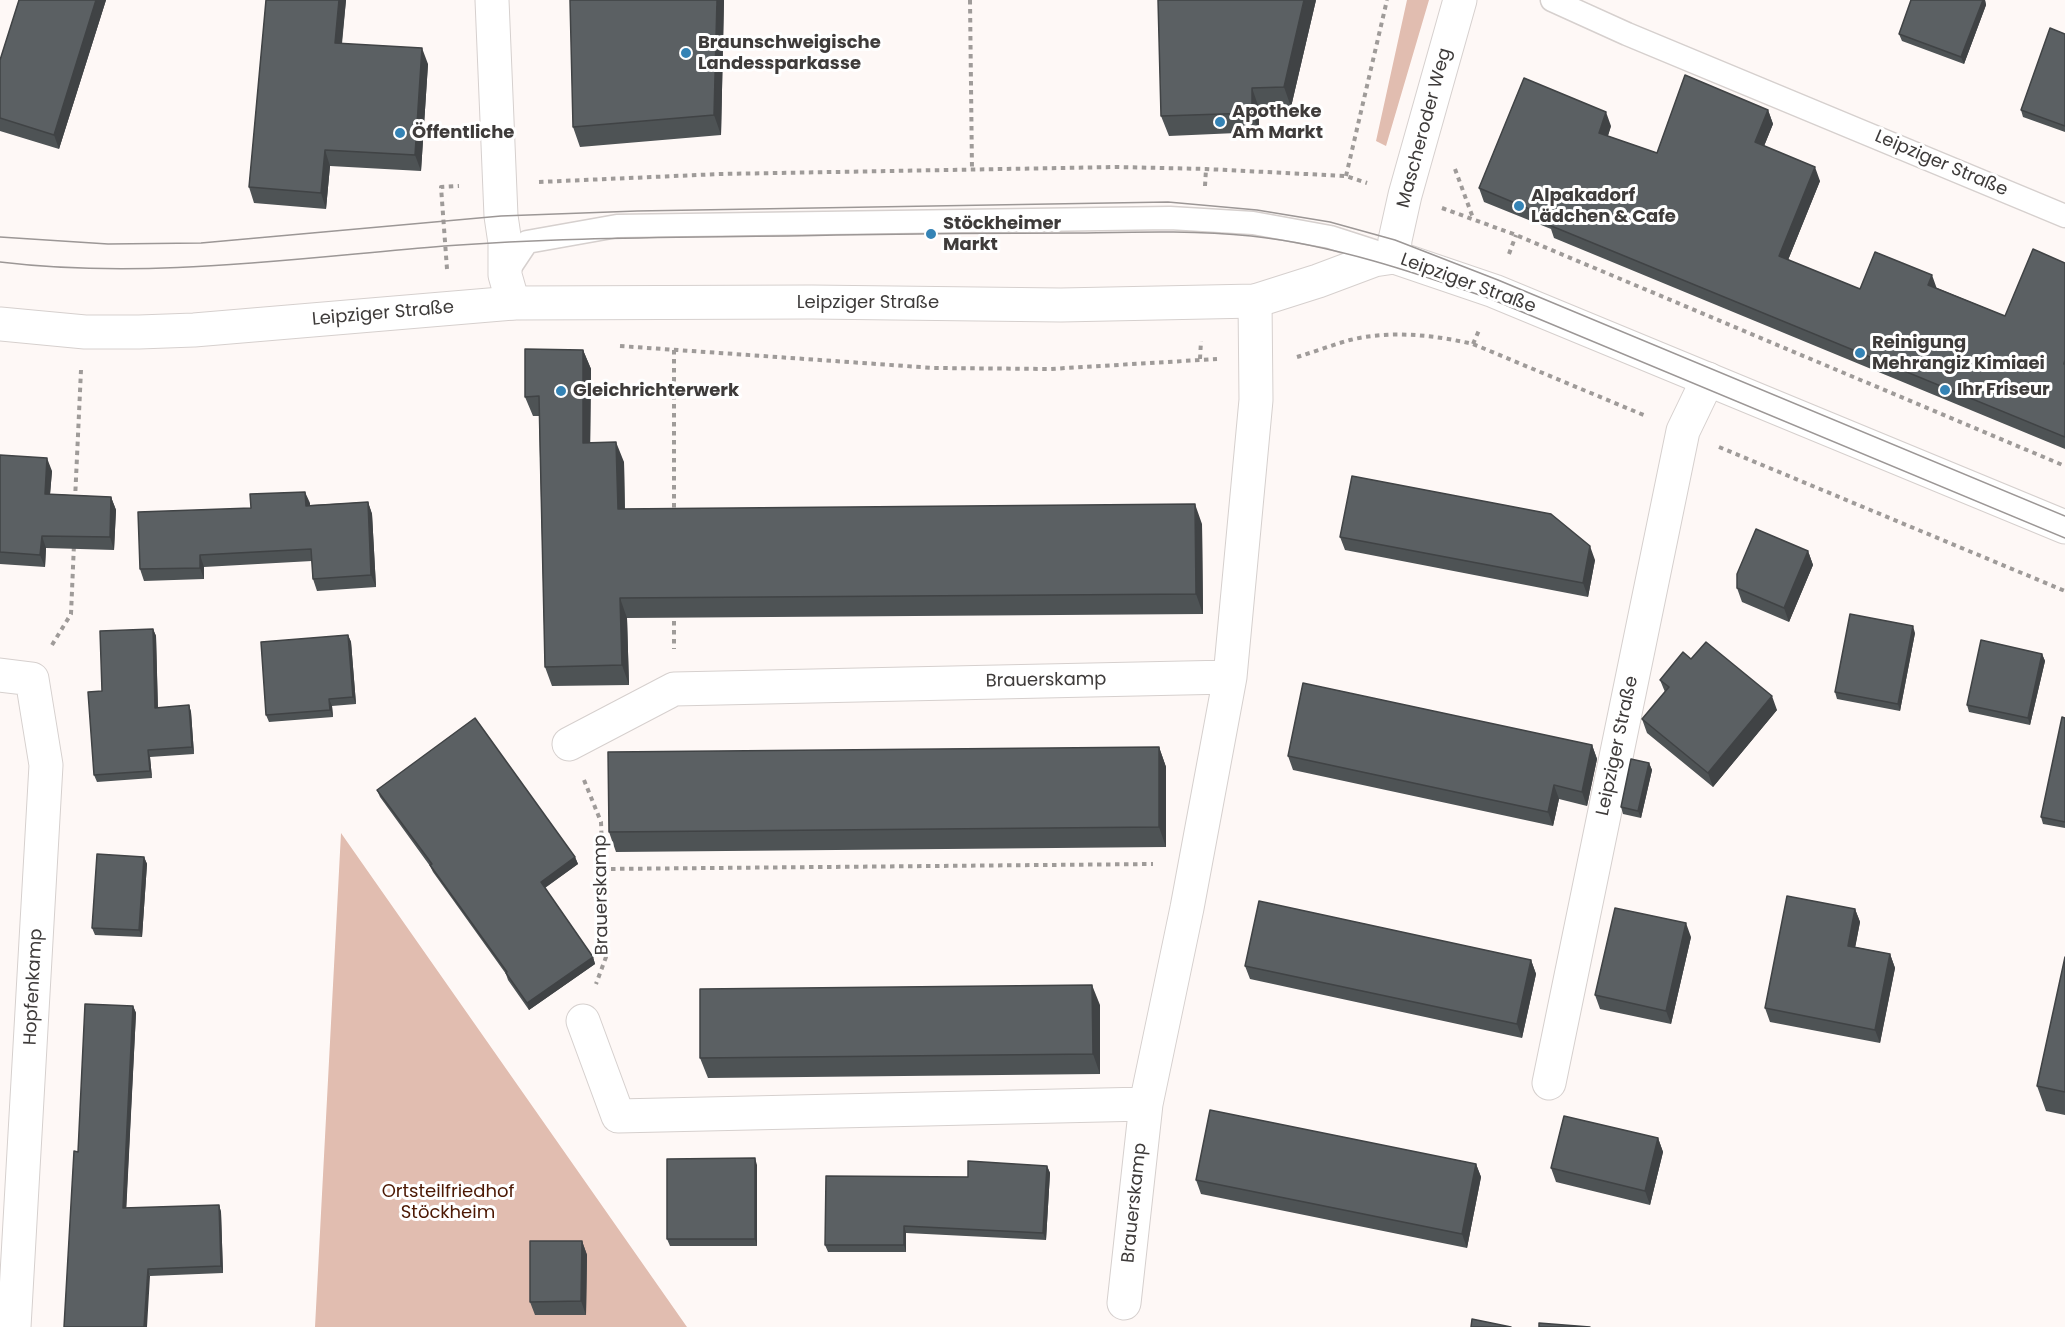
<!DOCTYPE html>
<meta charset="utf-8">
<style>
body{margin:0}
canvas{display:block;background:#fef8f6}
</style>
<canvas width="2065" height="1327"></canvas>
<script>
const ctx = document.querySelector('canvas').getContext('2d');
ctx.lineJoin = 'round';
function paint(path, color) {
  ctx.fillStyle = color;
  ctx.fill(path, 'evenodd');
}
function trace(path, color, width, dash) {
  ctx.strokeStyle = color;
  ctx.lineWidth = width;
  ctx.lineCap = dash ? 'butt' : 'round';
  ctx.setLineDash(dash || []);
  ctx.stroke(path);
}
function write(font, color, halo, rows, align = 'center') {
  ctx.font = font + ' Poppins,sans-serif';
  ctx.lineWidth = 6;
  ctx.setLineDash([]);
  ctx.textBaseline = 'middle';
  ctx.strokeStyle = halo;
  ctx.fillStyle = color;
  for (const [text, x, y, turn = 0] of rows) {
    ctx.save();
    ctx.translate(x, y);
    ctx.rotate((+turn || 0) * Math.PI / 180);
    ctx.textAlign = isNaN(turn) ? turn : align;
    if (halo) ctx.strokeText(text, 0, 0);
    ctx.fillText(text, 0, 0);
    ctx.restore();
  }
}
const green = new Path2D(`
 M1407,0H1429L1386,146L1376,141Z
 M341,833L687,1327H315Z`);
const path = new Path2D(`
 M970,0L972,170
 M1455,169L1473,218
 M1346,176L1387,0
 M539,182L720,174L1117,167L1206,169L1346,176L1367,183
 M1205,186L1206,169
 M1442,208L1516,235L2065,466
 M1509,254L1516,235
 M447,269L441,187L459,186
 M1473,344L1480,328
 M620,346L934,368L1050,369L1217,359
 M674,350V511
 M1297,357C1314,352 1332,345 1350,340C1390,330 1434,335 1473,344L1646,416
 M1200,359L1201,341
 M1719,447L2065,591
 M75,500L81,370
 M674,612V649
 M52,645L71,614L74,544
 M584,780L601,822L606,957L596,984
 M602,869L1153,864`);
const lane = new Path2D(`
 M1552,0L1627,34L2065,216
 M505,275L527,242L617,226L1170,218L1253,223L1330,237L1389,256`);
const street = new Path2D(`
 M492,0L501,216L505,243V275L513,303
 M0,675L32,679L46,765L14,1327
 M569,744L674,689L1230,677
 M583,1021L618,1116L1146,1104
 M1549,1083L1683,431L1708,379
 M1124,1303L1146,1104L1187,908L1230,677L1256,400L1255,301`);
const secondary = new Path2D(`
 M1394,257L1395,240L1405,195L1460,0
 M0,324L85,332H139L194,330L513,303L812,302L1061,305L1255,301L1318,281L1374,260L1394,257L1494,291L2065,527`);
const tram = new Path2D(`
 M0,237L108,244L201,243L501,216L637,211L1168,202L1257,210L1330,222L1395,240L1498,280L2065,516
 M0,262C148,280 296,258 444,246C574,236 706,238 836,235C917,234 997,233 1078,233C1135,232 1193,230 1251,236C1334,245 1413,272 1491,299L2065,538`);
const wall = new Path2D(`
 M19,0H106L59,149L0,131V60Z
 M266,0H346L342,44L428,64L421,171L330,166L326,209L254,203L249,187Z
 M724,0L721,135L580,147L573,127Z
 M1316,0L1291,107L1259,108V132L1169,136L1161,116Z
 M1911,0H1985L1986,5L1964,64L1902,41L1899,34Z
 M2065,34V132L2023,117L2021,110Z
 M1768,110L1773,124L1764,146L1820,181L1788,260L1860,289L1937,288L2005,316L2065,263V449L1554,238L1551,229L1484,202L1479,188L1611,126L1608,136L1657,153Z
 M583,350L591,369L590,443L624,462L625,509L1202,524L1203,614L627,618L629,685L552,686L545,667L539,416H533L525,397Z
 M0,455L52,471L50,494L111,497L116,510L114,550L46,548L45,567L0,564Z
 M368,502L372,514L376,587L317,591L313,579L312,561L204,567V579L144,581L140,569L251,508L310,503V505Z
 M1340,537L1595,560L1588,597L1345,550Z
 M1808,551L1813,565L1789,622L1742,602L1737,588Z
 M153,629L156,636L158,708L189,705L191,712L194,754L150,757L152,778L97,782L94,775L102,691Z
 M1915,633L1900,711L1837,699L1835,692Z
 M348,635L351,642L356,704L332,706L333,717L269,722L266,715Z
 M2042,654L2045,661L2030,725L1969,712L1967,705Z
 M1691,659L1777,710L1713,787L1647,733L1642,719L1665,692L1660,680Z
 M2065,718V828L2043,824L2041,817Z
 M1592,745L1597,759L1587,806L1559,799L1553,826L1293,770L1288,756Z
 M1159,747L1166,767V847L616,852L609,832Z
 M1649,763L1652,770L1641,818L1623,814L1621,807Z
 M377,790L575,857L578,864L545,888L593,957L595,964L529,1010L508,980L506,974L433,872L430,866L380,797Z
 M144,857L147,864L142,937L95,935L92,928Z
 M1855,909L1860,922L1855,947L1890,954L1895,968L1880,1043L1770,1022L1765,1008Z
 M1691,937L1671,1024L1600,1009L1595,995Z
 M2065,957V1115L2046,1111L2037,1086Z
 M1531,960L1536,974L1522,1038L1250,979L1245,966Z
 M1100,1005V1074L708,1078L700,1058Z
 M133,1006L136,1013L126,1208L219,1205L221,1212L223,1273L150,1276L78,1152Z
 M1658,1138L1663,1152L1650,1205L1556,1182L1551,1168Z
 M1476,1164L1481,1177L1467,1248L1201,1194L1196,1180Z
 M757,1165V1246H670L667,1239Z
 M1047,1166L1050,1173L1046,1240L906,1233V1252H828L825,1245L968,1177Z
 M582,1241L587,1255L586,1315H535L530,1302Z`);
const shadedWall = new Path2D(`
 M96,0H106L59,149L54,135Z
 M339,0H346L340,59L335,43Z
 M717,0H724L721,135L714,115Z
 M1304,0H1316L1291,107L1284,87Z
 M1983,0H1985L1986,5L1964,64L1961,57Z
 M422,48L428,64L421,171L415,155Z
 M1252,88L1259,108V132L1252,113Z
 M1768,110L1773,124L1760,156L1755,142Z
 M1606,112L1611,126L1604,147L1599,133Z
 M325,150L330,166L326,209L321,193Z
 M1815,167L1820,181L1784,270L1779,256Z
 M1932,275L1937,289L1928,285Z
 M583,350L591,369L590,463L583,443Z
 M616,442L624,462L625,528L618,509Z
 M47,458L52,471L49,507L45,494Z
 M305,492L310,503V517L306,506Z
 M111,497L116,510L114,550L110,537Z
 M368,502L372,514L376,587L371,575Z
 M1195,504L1202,524L1203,614L1196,594Z
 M42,536L46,548L45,567L40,555Z
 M1590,546L1595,560L1588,597L1583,583Z
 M1808,551L1813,565L1789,622L1784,608Z
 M200,555L204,567V579L200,568Z
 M620,598L627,618L629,685L622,665Z
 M1913,626L1915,633L1900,711L1898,704Z
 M153,629L156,636L158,715L155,708Z
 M348,635L351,642L356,704L353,697Z
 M2042,654L2045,661L2030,725L2028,718Z
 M1772,696L1777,710L1713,787L1708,773Z
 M329,699L332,706L333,717L330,710Z
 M189,705L191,712L194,754L192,747Z
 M1592,745L1597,759L1587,806L1582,792Z
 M1159,747L1166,767V847L1159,827Z
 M148,750L150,757L152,778L150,771Z
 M1649,763L1652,770L1641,818L1638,811Z
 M1554,785L1559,799L1553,826L1548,812Z
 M144,857L147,864L142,937L139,930Z
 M575,857L578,864L543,889L541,882Z
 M1855,909L1860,922L1853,959L1848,946Z
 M1686,923L1691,937L1671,1024L1666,1011Z
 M1890,954L1895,968L1880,1043L1875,1030Z
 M593,957L595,964L529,1010L527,1003Z
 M1531,960L1536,974L1522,1038L1517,1024Z
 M1092,985L1100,1005V1074L1093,1054Z
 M133,1006L136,1013L126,1215L123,1208Z
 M1658,1138L1663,1152L1650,1205L1645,1191Z
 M755,1158L757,1165V1246L755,1239Z
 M1476,1164L1481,1177L1467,1248L1462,1234Z
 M1047,1166L1050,1173L1046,1240L1043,1233Z
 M219,1205L221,1212L223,1273L221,1266Z
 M904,1226L906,1233V1252L904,1245Z
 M582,1241L587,1255L586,1315L581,1301Z
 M148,1269L150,1276L147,1327H144Z`);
const building = new Path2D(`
 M19,0H96L54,135L0,118V60Z
 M266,0H339L335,43L422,48L415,155L325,150L321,193L249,187Z
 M570,0H717L714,115L573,127Z
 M1158,0H1304L1284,87L1252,88V113L1161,116Z
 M1911,0H1983L1961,57L1899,34Z
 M2050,28L2065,34V126L2021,110Z
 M1685,75L1768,110L1755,142L1815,167L1779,256L1860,289L1875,252L1932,275L1928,285L2005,316L2033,249L2065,263V360L2064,364H2065V437L1549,225L1551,218L1479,188L1524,78L1606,112L1599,133L1657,153Z
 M525,349L583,350V443L616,442L618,509L1195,504L1196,594L620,598L622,665L545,667L539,396L525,397Z
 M0,455L47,458L45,494L111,497L110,537L42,536L40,555L0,552Z
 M1352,476L1551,514L1590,546L1583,583L1340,537Z
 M305,492L306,506L368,502L371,575L313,579L311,549L200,555V568L140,569L138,512L251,508L250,494Z
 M1756,529L1808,551L1784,608L1737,588V574Z
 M1850,614L1913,626L1898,704L1835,692Z
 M153,629L155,708L189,705L192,747L148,750L150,771L94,775L88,692L102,691L100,631Z
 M348,635L353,697L329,699L330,710L266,715L261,642Z
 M1981,640L2042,654L2028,718L1967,705Z
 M1706,642L1772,696L1708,773L1642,719L1669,687L1660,680L1683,652L1691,659Z
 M1303,683L1592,745L1582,792L1554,785L1548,812L1288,756Z
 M2062,717L2065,718V822L2041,817Z
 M475,718L575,857L541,882L593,957L527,1003L506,973L507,972L430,865L432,864L377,790Z
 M1159,747V827L609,832L608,752Z
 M1631,759L1649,763L1638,811L1621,807Z
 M97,854L144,857L139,930L92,928Z
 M1787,896L1855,909L1848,946L1890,954L1875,1030L1765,1008Z
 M1259,901L1531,960L1517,1024L1245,966Z
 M1615,908L1686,923L1666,1011L1595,995Z
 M2065,957V1092L2037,1086Z
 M1092,985L1093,1054L700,1058V989Z
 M85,1004L133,1006L123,1208L219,1205L221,1266L148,1269L144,1327H64L74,1151L78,1152Z
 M1210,1110L1476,1164L1462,1234L1196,1180Z
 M1564,1116L1658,1138L1645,1191L1551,1168Z
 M755,1158V1239H667V1159Z
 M968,1161L1047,1166L1043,1233L904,1226V1245H825L826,1176L968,1177Z
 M530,1241H582L581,1301L530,1302Z
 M1472,1319L1511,1327H1471Z
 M1539,1323L1590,1327H1539Z`);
const markers = [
 [686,53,6,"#3583b5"],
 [1220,122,6,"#3583b5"],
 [400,133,6,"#3583b5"],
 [1519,206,6,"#3583b5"],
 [931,234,6,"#3583b5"],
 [1860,353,6,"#3583b5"],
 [1945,390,6,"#3583b5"],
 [561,391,6,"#3583b5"]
];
const poiNames = [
 ["Braunschweigische",698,43],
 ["Landessparkasse",698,64],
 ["Apotheke",1232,112],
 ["Am Markt",1232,133],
 ["Öffentliche",412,133],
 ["Alpakadorf",1531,196],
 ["Lädchen & Cafe",1531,217],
 ["Stöckheimer",943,224],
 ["Markt",943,245],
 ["Reinigung",1872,343],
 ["Mehrangiz Kimiaei",1872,364],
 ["Ihr Friseur",1957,390],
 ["Gleichrichterwerk",573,391]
];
const streetNames = [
 ["Mascheroder Weg",1425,128,-75],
 ["Leipziger Straße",1941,164,23],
 ["Leipziger Straße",1468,284,20],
 ["Leipziger Straße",868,303],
 ["Leipziger Straße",383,314,-5],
 ["Brauerskamp",1046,681,-1],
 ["Leipziger Straße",1618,746,-78],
 ["Brauerskamp",602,895,-91],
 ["Hopfenkamp",34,987,-87],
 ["Brauerskamp",1135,1203,-84]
];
const parkNames = [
 ["Ortsteilfriedhof",448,1192],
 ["Stöckheim",448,1213]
];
paint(green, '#e1bdb0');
trace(lane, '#d6d0ce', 25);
trace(street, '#d6d0ce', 35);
trace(secondary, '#d6d0ce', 35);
trace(path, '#9f9b99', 4, [4.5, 4.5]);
trace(lane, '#fff', 22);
trace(street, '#fff', 33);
trace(secondary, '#fff', 33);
trace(tram, '#9c9796', 1.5);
paint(wall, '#4e5355');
paint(shadedWall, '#404345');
paint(building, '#5b6063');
trace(building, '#404345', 1.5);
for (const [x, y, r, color] of markers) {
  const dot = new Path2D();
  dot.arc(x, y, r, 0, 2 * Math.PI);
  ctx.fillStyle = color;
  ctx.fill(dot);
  trace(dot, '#fff', 2);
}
write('bold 18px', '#3e3b3a', '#fff', poiNames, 'left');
write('18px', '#3e3b3a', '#fff', streetNames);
write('18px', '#4c1803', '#fff', parkNames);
</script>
